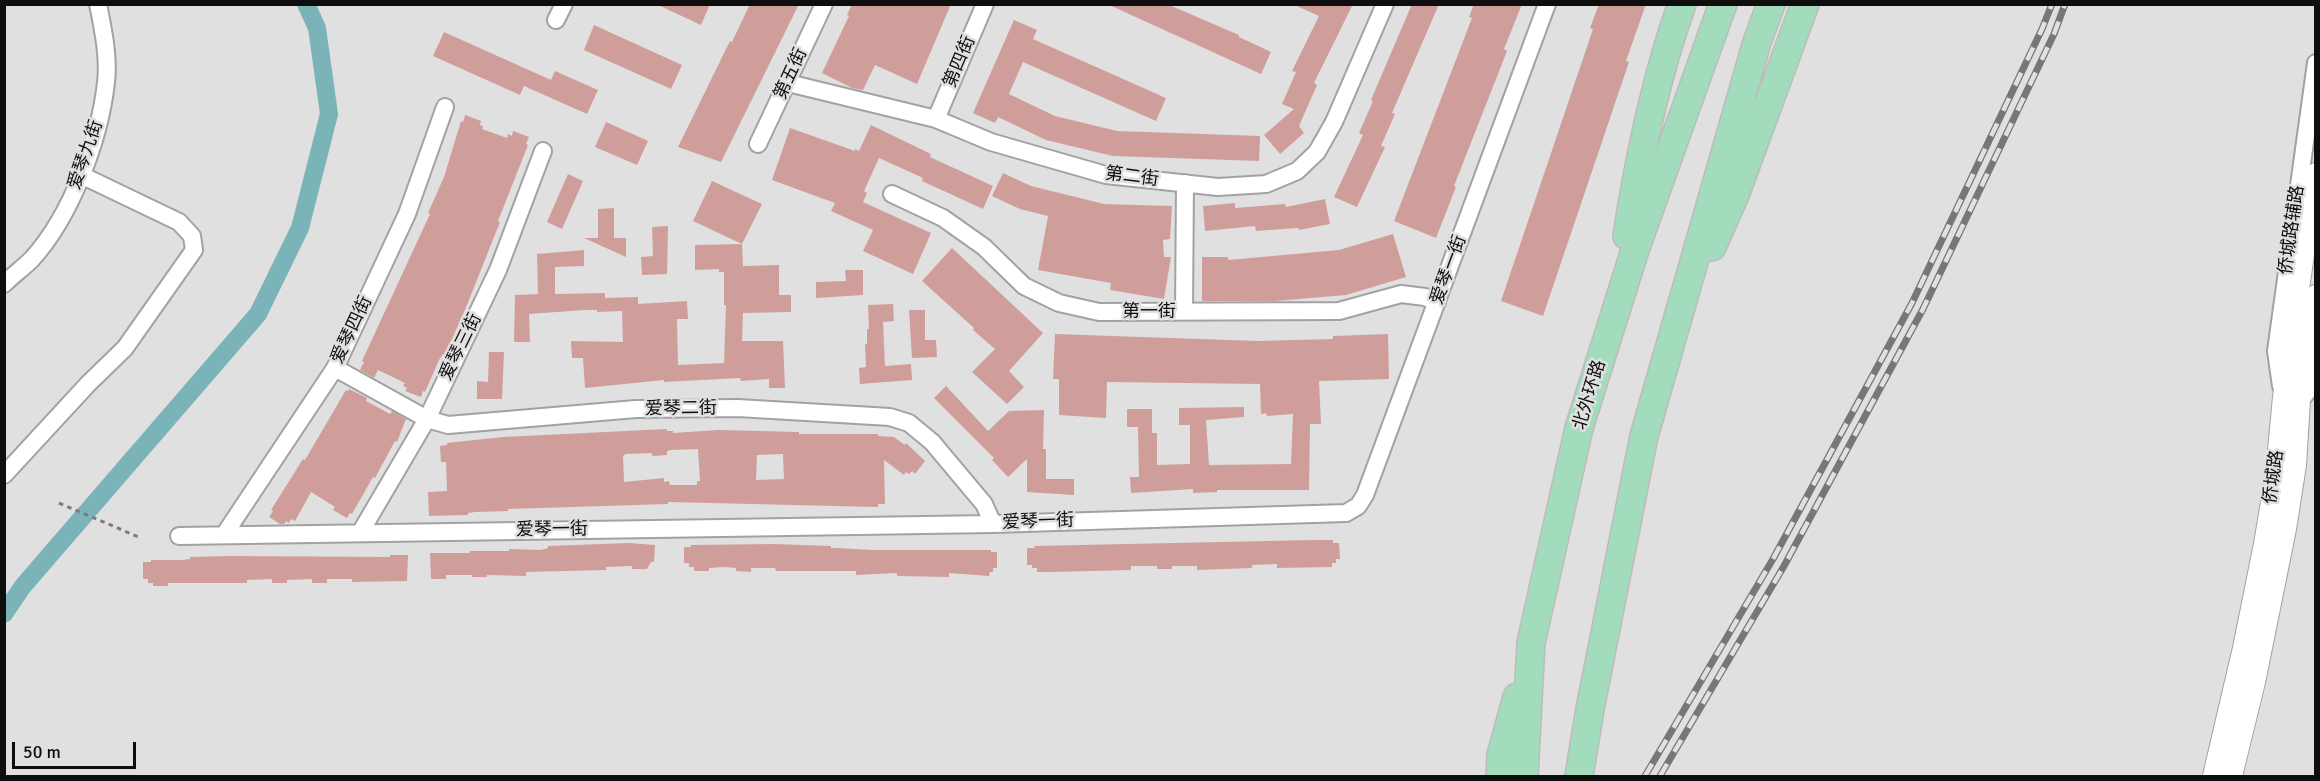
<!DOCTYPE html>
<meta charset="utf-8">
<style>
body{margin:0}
#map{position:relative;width:2320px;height:781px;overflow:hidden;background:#e0e0e1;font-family:Signika,sans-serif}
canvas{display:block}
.frame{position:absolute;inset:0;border:6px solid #0e0e0e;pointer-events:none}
.scale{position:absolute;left:12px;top:742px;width:124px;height:27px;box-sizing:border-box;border:3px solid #0e0e0e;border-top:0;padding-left:8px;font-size:18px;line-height:21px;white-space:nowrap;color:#0e0e0e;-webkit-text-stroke:4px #e0e0e1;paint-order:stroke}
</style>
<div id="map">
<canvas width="2320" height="781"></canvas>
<div class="frame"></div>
<div class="scale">50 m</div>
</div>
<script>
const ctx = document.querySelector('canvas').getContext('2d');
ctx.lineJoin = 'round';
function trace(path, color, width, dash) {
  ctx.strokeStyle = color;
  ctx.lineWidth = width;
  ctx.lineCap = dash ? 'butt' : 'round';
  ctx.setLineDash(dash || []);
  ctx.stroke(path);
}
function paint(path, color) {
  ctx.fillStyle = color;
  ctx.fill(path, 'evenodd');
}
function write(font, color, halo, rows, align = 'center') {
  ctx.font = font + ' Signika,"Noto Sans SC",sans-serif';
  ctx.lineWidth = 5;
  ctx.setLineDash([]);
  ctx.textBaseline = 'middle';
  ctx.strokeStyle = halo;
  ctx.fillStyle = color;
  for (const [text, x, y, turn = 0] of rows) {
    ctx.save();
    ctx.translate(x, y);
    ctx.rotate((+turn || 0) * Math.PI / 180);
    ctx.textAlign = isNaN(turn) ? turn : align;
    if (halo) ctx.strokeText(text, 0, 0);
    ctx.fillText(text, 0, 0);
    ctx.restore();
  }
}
const canal = new Path2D(`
 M4,614L23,586L258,314L300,228L329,114L317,28L306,4`);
const building = new Path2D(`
 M656,4H710L701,25Z
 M750,4H799L721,162L678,147L730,41L732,42Z
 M852,4H951L917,84L875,65L863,90L852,88L822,73L849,16L847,15Z
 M1107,4H1167L1239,35V37L1271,52L1261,74Z
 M1292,4H1353L1314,83L1317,85L1299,126L1304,133L1280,154L1264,135L1294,109L1282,104L1296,72L1292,71L1319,16Z
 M1412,4H1439L1392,113L1395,114L1381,146L1385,147L1357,207L1334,197L1363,135L1359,133L1373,101L1371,100Z
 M1474,4H1522L1504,49L1507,51L1454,186L1456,187L1436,238L1394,221L1472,18L1469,17Z
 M1599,4H1646L1626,61L1629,62L1543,316L1501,301L1593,29L1590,28Z
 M1014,20L1037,30L1033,39L1166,98L1156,121L1023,62L1009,94L1055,116L1117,131L1260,136L1259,161L1113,156L1046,140L998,117L995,123L973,113Z
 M594,25L682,65L671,89L584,50Z
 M444,32L551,80L555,71L598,90L587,114L524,86L520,95L433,56Z
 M465,115L481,121L480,125L483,126L482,129L507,138L508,134L512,136L513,131L529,137L526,144L528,145L498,221L500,222L467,305L445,355L443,354L439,360L425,392L423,391L421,397L405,391L407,388L403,386L405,383L378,370L374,378L360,370L364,362L362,361L430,214L428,213L444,177L461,121L463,122Z
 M606,122L648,141L637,165L595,147Z
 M871,125L931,154L930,157L993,186L983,209L922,181L923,178L879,158L864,191L867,193L863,202L931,233L913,274L863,251L873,230L831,211L835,203L772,180L790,128L855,151V149L859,151Z
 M1003,173L1031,186L1104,204L1172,206L1170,239L1163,240L1164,257H1171L1164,299L1110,290L1111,283L1038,270L1048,216L1020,209L992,196Z
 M568,174L583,181L562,229L547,222Z
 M712,181L762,204L742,244L743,266L779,265V295H791V312L743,313L742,341H783L785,388H769V379L741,381L740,378L664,382V380L585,388L583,358H572L571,341L623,342L622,311L597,312V310H584L529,314L530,342H514L515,295L538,294L537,254L584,250V266L555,267V294L605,293V298L638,297V304L687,301L688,319H677L678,365L724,363L726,305H724V272H719V269L695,270V245L742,244L693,221Z
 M1325,199L1330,224L1299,230L1298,228L1256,231L1255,226L1205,231L1203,206L1235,203V208L1285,204L1286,207Z
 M614,208V238H626V257L584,238H598V209Z
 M668,226L667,274L642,275L641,257L653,256L652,227Z
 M1393,234L1406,277L1346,295L1275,301H1202V257H1228V260L1339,250Z
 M952,248L1043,333L1009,371L1024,387L1007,404L972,372L995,349L973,330L974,328L922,281Z
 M845,270H863V295L816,298V282L846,281Z
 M893,304L894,321L883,322L885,366L911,364L912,380L860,384L859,368L866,367L865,344H867V329H869L868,305Z
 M909,310H925V340H936L937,357L912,358Z
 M1055,334L1258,341L1333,339V336L1388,334L1389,379L1319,381L1321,424H1310L1309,490H1217V492L1193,493V489L1131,493L1130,477H1139L1138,427H1127V409H1152V433H1157V465L1190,464V425H1179V408L1244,407V417L1206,420L1209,465L1291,464L1293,414L1267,416L1266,413L1261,414L1260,384L1107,382L1106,418L1059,415V379H1053Z
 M489,352H504L502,399H477V381L488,382Z
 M946,386L988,431L1009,411L1044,410L1043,449H1046V479H1074V495L1027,492V459L1008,477L992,460L994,458L934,398Z
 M349,389L367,398L366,401L390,414L392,411L406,419L397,442L395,441L375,478L373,477L352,514L350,513L347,518L333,510L335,507L311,492L295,521L291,519L289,523L286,521L284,524H280L269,517L273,511L271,510L303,459L305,460L346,390L348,391Z
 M667,429V431H673V433L718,430L799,432V434H878V436L894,437L905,445L906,443L925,461L915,474L912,471L909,474L906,472L904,475L884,460L885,504H878V507L668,502V504L508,509V511L475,512L468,513V515L429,516L428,492L447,491L446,462H441L440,446L447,445V443L503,437ZM698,449L700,481H697V485H670L669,481L664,482V478L624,482L623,456L626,454L652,453V456L667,455V451L671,450ZM783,454L784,479L756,480L757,455Z
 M1314,540H1333V543H1339L1340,559H1336V563H1332V567L1277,568V564L1252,565V568L1197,570V566H1172V569H1157V566H1131V570L1052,572H1037V568H1032V565H1027V548H1035L1034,546Z
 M629,543L655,545L654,562H651L647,569H632V566L606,567V570L526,572V576L487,575V577H472V575H446V579H431L430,553H470V551H509V549L541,550L548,548V546Z
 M773,544L831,546V548H837L872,550H991V552H997V568H993V572H990L989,576L949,573V577L897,576V573L856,575V571H776L775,568H751V572L736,571V568L724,567L709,568V571H694V567H689V563H684V547H691V545Z
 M390,555H408L407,581L352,582V579H327V583H312V579L287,580V583H272V579L247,580V583H168V586H153V583H148V579H143V562H151V560H183L190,559V557L229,556L390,557Z`);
const path = new Path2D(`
 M59,503L141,538`);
const minor = new Path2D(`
 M556,20L564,4
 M788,83L936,119L991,142L1106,175L1218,187L1266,184L1297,171L1317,152L1334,122L1385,4
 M936,119L985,4
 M758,144L824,4
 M892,194L943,218L984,247L1024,286L1059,303L1099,312L1339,311L1401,294L1425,297L1437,302
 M4,284C13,275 23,268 32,259C71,216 100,139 106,82C109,57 103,29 98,4
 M1184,312L1185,183
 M335,368L427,419L448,425L636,409L738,408L890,417L909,423L932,442L984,504L993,524
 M2281,386L2276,351L2316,63
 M2300,401L2316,381
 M4,475L88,384L125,348L194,250L192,236L179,222L81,175
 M360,533L427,419L498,270L543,151
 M224,535L335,368L407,214L445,107
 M179,536L993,524L1346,513L1358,506L1365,495L1547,4`);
const tertiary = new Path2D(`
 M2213,776L2243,648L2264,544L2276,472L2283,397L2316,173
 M2232,776L2255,682L2286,529L2296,465L2300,401L2316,295`);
const trunk = new Path2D(`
 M1627,236C1639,158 1655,79 1682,4
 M1712,247L1735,195L1805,4
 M1500,776L1501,755L1517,697
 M1524,776L1531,643L1579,428L1635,250L1723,4
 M1579,776L1590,709L1644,436L1757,42L1771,4`);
const rail = new Path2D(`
 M1645,776L1773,559L1912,303L2042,29L2052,4
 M1660,776L1784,566L1923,309L2054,34L2065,4`);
const streetNames = [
 ["第四街",960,62,-67],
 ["第五街",791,74,-65],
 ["爱琴九街",86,155,-71],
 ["第二街",1132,177,7],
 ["侨城路辅路",2292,230,-82],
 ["爱琴一街",1449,270,-70],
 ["第一街",1149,312],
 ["爱琴四街",352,330,-65],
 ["爱琴三街",461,347,-64],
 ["北外环路",1590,395,-73],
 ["爱琴二街",681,409,-1],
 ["侨城路",2274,477,-82],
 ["爱琴一街",1038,522,-2],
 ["爱琴一街",552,530,-1]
];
trace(canal, '#7bb4b8', 18);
paint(building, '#d09e9a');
trace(minor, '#a2a2a3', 20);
trace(tertiary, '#a2a2a3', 22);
trace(trunk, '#bcbcbc', 30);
trace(path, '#7b7b7b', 3, [4.5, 4.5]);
trace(minor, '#fff', 16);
trace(tertiary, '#fff', 20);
trace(trunk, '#a2dcbc', 27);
trace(rail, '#777', 7);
trace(rail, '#e0e0e1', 4.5, [14]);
write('18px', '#0e0e0e', '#e0e0e1', streetNames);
</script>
